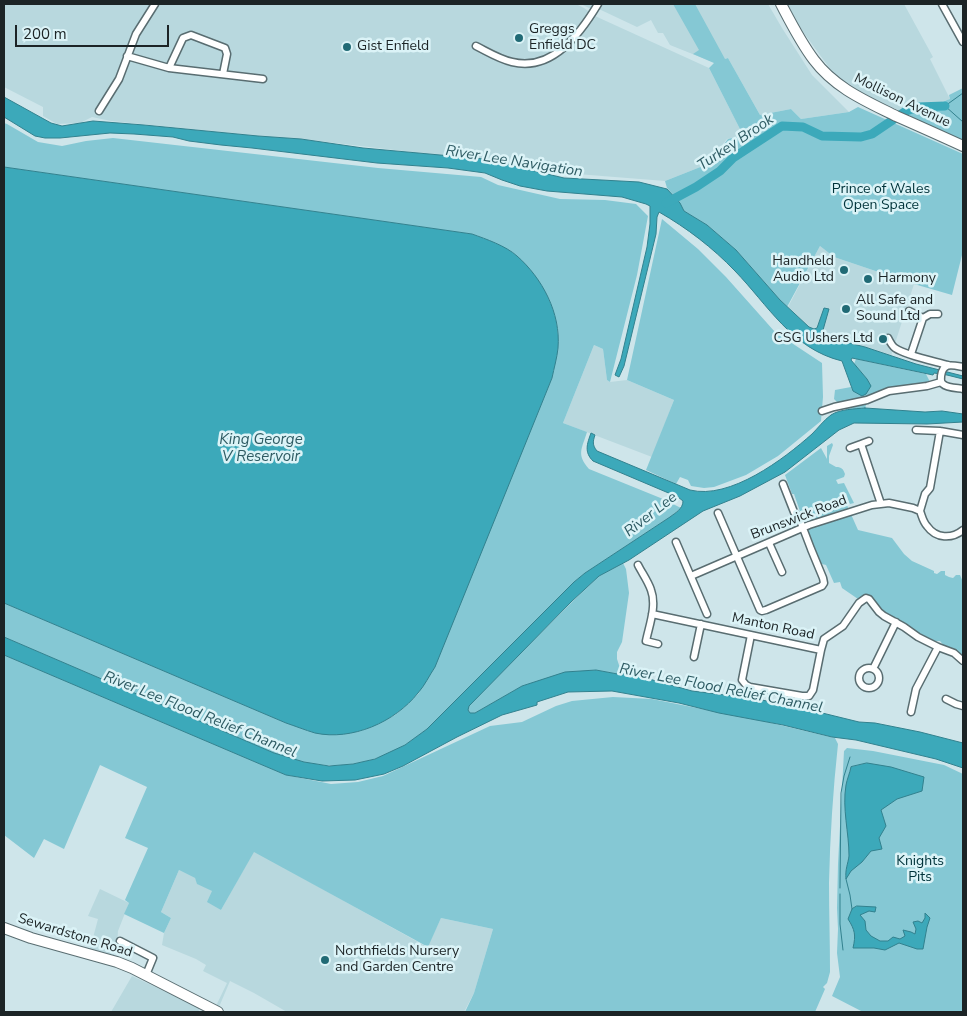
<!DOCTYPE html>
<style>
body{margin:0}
#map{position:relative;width:967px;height:1016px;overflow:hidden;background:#cee5ea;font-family:"Nunito Sans",sans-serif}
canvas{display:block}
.frame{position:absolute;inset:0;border:5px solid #1c2426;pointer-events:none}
.scale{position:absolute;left:15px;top:25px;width:154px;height:22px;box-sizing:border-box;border:2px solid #1c2426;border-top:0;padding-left:6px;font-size:15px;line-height:18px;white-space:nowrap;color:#1c2426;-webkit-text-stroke:4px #dbf3f7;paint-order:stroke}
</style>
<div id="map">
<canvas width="967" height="1016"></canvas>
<div class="frame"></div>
<div class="scale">200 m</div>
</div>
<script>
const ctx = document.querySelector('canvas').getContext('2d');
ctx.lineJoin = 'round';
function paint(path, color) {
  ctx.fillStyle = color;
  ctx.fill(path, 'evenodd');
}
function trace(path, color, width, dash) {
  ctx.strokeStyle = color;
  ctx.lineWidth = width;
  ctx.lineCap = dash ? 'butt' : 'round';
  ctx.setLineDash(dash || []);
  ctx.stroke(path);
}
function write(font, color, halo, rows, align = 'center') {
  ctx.font = font + ' "Nunito Sans",sans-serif';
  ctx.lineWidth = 5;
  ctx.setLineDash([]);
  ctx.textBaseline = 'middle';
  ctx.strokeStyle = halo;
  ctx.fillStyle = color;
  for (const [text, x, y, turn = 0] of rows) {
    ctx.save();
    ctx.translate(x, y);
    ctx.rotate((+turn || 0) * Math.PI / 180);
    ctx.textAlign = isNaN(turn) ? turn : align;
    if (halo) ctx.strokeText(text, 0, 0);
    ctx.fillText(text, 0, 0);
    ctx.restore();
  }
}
const built = new Path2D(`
 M4,4H576L584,8L595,16L709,68L743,135L727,139L708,164L665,181L552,172L403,151L301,139L258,136L111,121L92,117L80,123L57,124L43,116V107L4,87Z
 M581,4H768L782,28L812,75L849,112L801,119L791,109L760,115L728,58L715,63L670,45L663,33H658L651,20L637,27L601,10L591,9Z
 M784,4H904L933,57L930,59L950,99L939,103L917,105L907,107L900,111L864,95L836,77L790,14Z
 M820,246L834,257L914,284L891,356L865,347L825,337L809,327L788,307Z
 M594,345L603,349L607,380L610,382L627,380L674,400L652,457L563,423Z
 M254,851L427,947L441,918L493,929L474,993L464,1012H287L254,993L230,981L219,1007L216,1006L227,983L203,971L206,965L196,959L162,945L164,933L171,918L161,912L179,870L195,878L198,884L213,891L221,910Z
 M100,889L129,903L118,931L117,946L114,955L90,949L98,919L88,916Z
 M132,976L200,1008L198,1012H111Z`);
const green = new Path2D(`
 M673,4H695L725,59L728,58L760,115L791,109L801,119L849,112L858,107L963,154V244L962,255L952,295L914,284L834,257L820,246L787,307L780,300L736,250L707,225L684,211L680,203L667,188L665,181L708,164L728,139L743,135L709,68L714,63L693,54L699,50Z
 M963,88V142L900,111C912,104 924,106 938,104C942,103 946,100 950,99L949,95Z
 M4,123L7,124L38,142L62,146L86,141L113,138L378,168L481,177L498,185L560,199L605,200L636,204L648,216L637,275L610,382L607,380L603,349L594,345L563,423L587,432C582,449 576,454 589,469L663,499L681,508L670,517L585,573L574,582L427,729C420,734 413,740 405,745C375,763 338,770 304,762C294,760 284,756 274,753L4,637V603L286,723L316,733L361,731L377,724L395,715L405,707L419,693L552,378L558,347V330L554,314L549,299L516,255L498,245L483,238L472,234L4,167Z
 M662,219L698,249L726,277L775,332L822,363L823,397L821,421L778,456L746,475L714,487L704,488L691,486L688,480L680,477L676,484L646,470L674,400L627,380Z
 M856,359L926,374L930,382L869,397L865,408L845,411L847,404L838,403L834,399L835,390L851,387L853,391L867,379L854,364Z
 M832,443L833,445L829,456V463L836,467C842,467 843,469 845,474L844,477L836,480L838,484L844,483L854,503L850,504L849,502L846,493L842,494L858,530L892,538L904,554L912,561L934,571V573L937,574L941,571H945V575L949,577L953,578L956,575H960L963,582V657L955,650L945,647L940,641H932L918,634L882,611L866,596L858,599L842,588L840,582L834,583L826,565L818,563L794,494H792L785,475L821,448L827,459V446Z
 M623,563L626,569L629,593L622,642L617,652V659L619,665L624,670L623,675L596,670L522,686L475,713H470L468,710V706L572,602L599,576Z
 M4,655L260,764L286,775L331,784L358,782L383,776L490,726L522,722L556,706L572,701L613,697L652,699L767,722L835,738L838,744C833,790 830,836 829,883C829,913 830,942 830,972L827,983L823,987L825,989L815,1012H465L474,993L493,929L441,918L428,947L254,852L221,910L207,902L212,891L197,884L195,878L179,870L161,912L171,918L164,933L124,914L129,903L125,900L148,848L125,838L147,787L100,765L64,849L44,839L34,858L4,835Z
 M847,748L873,751L944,765L963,774V1012H863L832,996L840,977L837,953L838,929L837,908L838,864L844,751Z`);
const water = new Path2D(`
 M4,97L51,123L62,126L93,121L144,125L258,136L301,139L363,148L484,159L564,178L639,182L667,189L680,203L684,211L707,225L736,250L780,300L809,327L814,329L817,328L824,308L829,309L823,330L825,337L865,347L916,364L963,376V379L947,375L934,373L933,375L852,358L851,360L867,379L871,386L866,394L862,396L853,391L842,361C792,349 768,305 735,271C713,248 687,228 659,212L657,217L656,234L624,366L619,377L615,375L621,359L647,247L650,224V206L646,204L622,197L547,191L520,186L502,180L485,173L448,168L377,163L252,148L221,145L189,141L173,137L134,134L110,133L60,138H45L35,136L4,117Z
 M4,167L472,234C486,239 506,246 517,256C542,278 561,313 558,348C557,358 554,368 552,378L435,667C429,676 425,685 418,693C395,722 352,741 315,733C305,730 295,726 286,723L4,603Z
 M865,408L925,412L942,411L963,414V422L927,424L854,423L839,430L785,472L740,496L703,511L629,560L599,576L571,602L469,706L468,710L470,713H475L522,686L565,672L596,670L623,675L624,670L634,672L642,677L692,691L757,699L806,709L859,722L875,723L920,732L963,743V768L936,759L856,740L832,737L783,725L719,713L679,703L612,691L568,692L537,702V705L502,715L457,737L403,766L384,774L355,780L322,781L286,775L260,764L4,655V637L274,753L304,762L329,766L353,764L375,759L405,745L427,729L574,582L585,573L670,517C675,513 683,509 683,501L678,497L593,461C584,452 587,444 591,433L595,435C593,441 592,445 597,451L690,490C730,500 784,459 812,434C818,428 824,420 831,415C840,409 855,409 865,408Z
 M867,763L891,767L924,777L922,791L897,799L881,810L886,826L879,838L882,849L871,851L862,862L851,871L846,879C845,869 848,864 849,856C849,832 842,809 846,785C847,779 850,773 851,767Z
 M857,906L876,907L875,912L869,911L860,915L865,921L866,930L871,936L880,941H888L893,937L900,939L905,936L903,930L911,932L915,934L916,929L913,922L918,921L922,923L925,918V913L930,918L927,927L923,949H917L899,943L885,950L874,948H853C856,935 855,930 848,919L852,909Z`);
const stream = new Path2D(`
 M963,93L945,106L963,122
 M846,879L850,895L852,909
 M840,888L841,793L844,776L850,757
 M840,894V924L843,950`);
const river = new Path2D(`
 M666,203L696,187L720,171L733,158L782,126L803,127L822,136L861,137L872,134L906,111L918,107L945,106`);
const street = new Path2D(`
 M942,4L963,42
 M476,46C488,52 499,59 512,62C552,72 580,34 598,4
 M127,56L169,68L263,79
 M169,68L183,38L191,35L225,48L227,54L223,74
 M99,111L119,79L136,34L155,4
 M909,311L923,318L930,314H938
 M888,338C890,342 892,346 895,348C907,356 934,361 948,365
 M911,354L923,318
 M963,367C952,365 943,362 941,376C941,380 940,382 943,384C947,388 958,388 963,389
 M822,411L834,407L867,400L889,391L927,386L941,382
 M916,430L940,431L963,435
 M861,444L869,441
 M850,448L861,444L881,504
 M920,511L925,494L930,488L940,431
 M920,511C922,516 923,522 927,526C936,539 952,539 963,530
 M718,513L760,610L762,611L766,610L822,586L824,583L823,578L811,549L803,528L799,518L794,512L783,484
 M676,542L707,614
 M769,543L782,572
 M638,565C642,573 648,581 651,590C657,606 649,626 646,641L658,644
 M691,576L809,525L872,505L889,503L913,508L920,511
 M652,614L821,650L824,639L843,626L859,603L866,598L869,599L879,612L884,616L904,627L918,637L938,647L954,653L963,661
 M751,635L742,680L746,685L750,687L802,696H809L813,690L821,650
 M694,657L701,624
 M859 678a10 10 0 1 1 20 0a10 10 0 1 1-20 0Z
 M873,669L896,622
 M946,699L956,704L963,706
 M911,712L916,689L938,647
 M120,941L153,958L146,975`);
const primary = new Path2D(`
 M781,4C791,23 801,43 814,60C835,88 866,101 896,116C919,126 941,136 963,146
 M4,928L31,938L117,962L132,968L218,1012`);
const markers = [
 [519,38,5,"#206a75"],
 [347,47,5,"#206a75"],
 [844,270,5,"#206a75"],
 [868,279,5,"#206a75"],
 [846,309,5,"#206a75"],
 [883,339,5,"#206a75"],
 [325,960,5,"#206a75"]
];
const poiNames = [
 ["Greggs",529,30],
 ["Enfield DC",529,46],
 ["Gist Enfield",357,47],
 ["Handheld",834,262,"right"],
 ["Audio Ltd",834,278,"right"],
 ["Harmony",878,279],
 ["All Safe and",856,301],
 ["Sound Ltd",856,317],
 ["CSG Ushers Ltd",873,339,"right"],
 ["Northfields Nursery",335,952],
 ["and Garden Centre",335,968]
];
const streetNames = [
 ["Mollison Avenue",902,101,26],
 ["Brunswick Road",799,518,-21],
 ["Manton Road",773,627,12],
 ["Sewardstone Road",75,936,17]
];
const parkNames = [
 ["Prince of Wales",881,190],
 ["Open Space",881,206],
 ["Knights",920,862],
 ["Pits",920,878]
];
const waterNames = [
 ["Turkey Brook",736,143,-34],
 ["River Lee Navigation",514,162,9],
 ["King George",261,440],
 ["V Reservoir",261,457],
 ["River Lee",651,515,-38],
 ["River Lee Flood Relief Channel",721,689,11],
 ["River Lee Flood Relief Channel",200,715,22]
];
paint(built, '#b8d8de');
paint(green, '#85c8d4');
paint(water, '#3ca9ba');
trace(water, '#32818e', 1);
trace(stream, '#32818e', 1);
trace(river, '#3ca9ba', 9);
trace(street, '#596d71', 9);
trace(primary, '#596d71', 12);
trace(street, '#fff', 6);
trace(primary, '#fff', 10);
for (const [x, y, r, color] of markers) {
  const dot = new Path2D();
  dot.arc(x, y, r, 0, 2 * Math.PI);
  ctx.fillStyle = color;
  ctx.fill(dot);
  trace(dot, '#dbf3f7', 2);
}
write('14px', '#1c2426', '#dbf3f7', poiNames, 'left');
write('14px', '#1c2426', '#dbf3f7', streetNames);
write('14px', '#00333a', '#dbf3f7', parkNames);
write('italic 15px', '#2e5b63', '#dbf3f7', waterNames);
</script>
